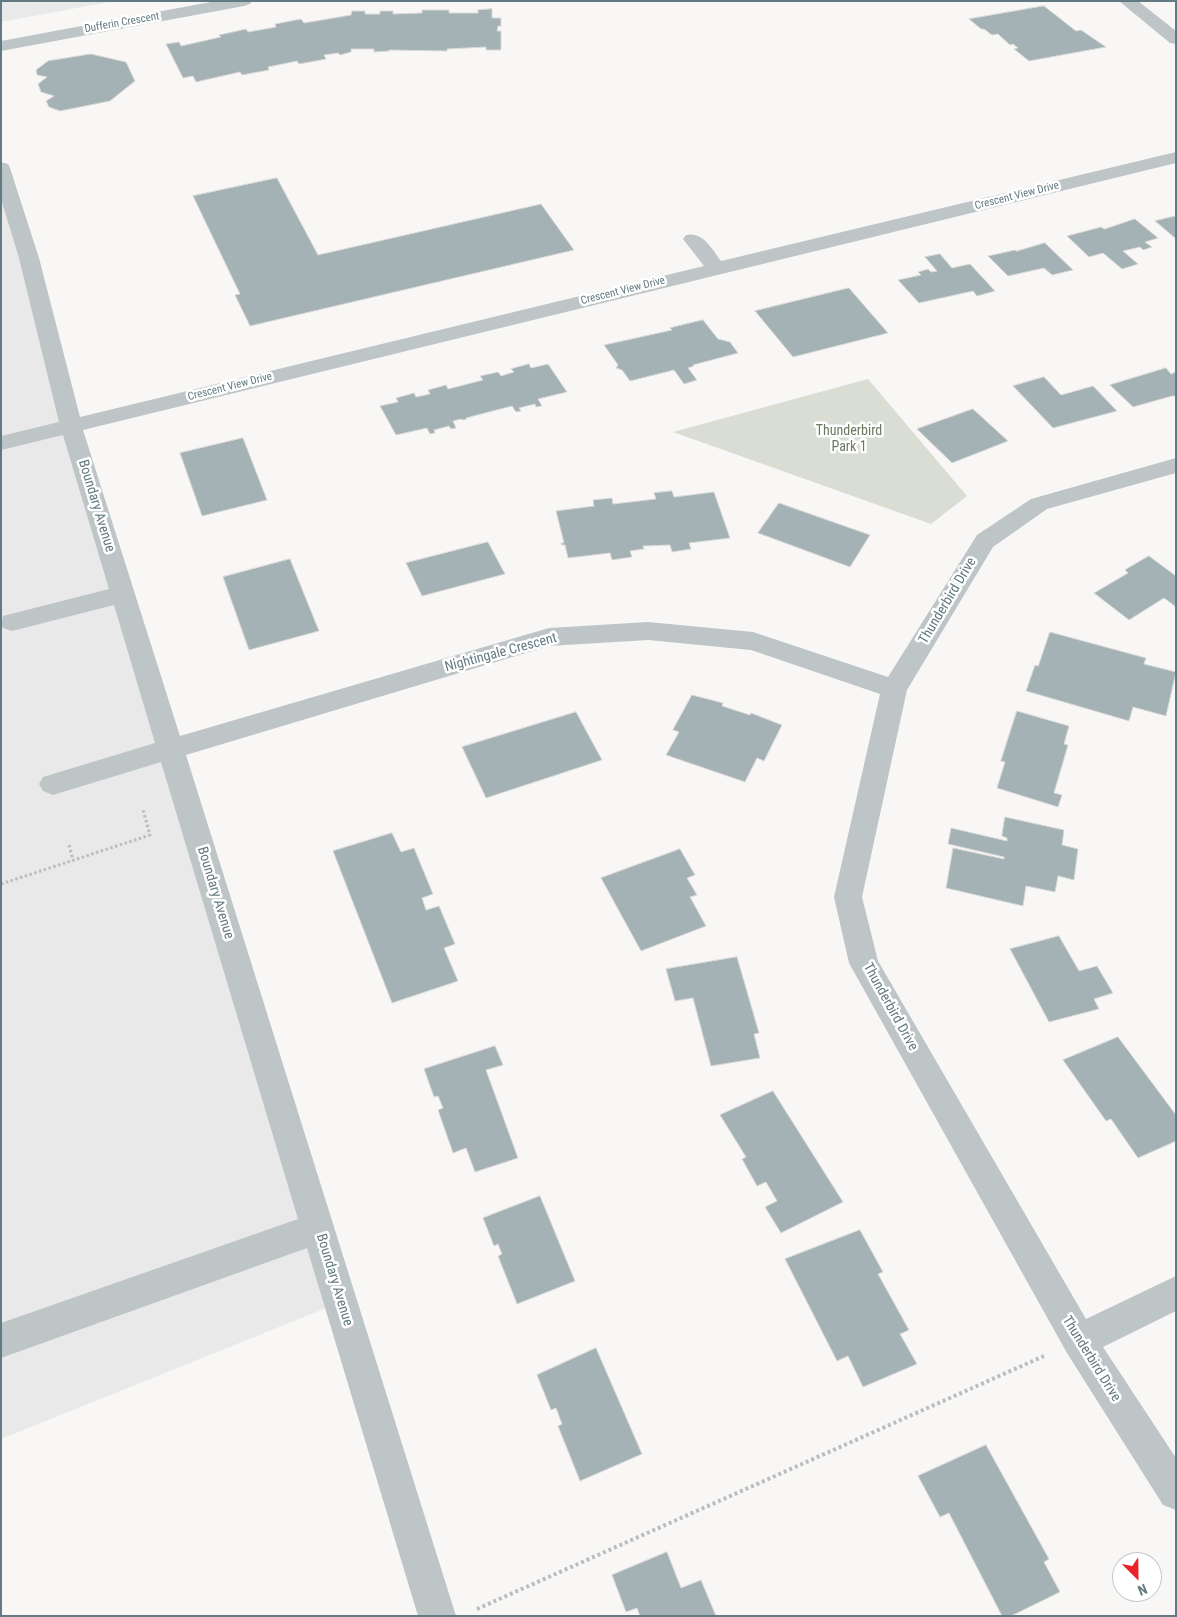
<!DOCTYPE html>
<style>
body{margin:0}
#map{position:relative;width:1177px;height:1617px;overflow:hidden;background:#f8f7f5;font-family:"Roboto Condensed",sans-serif}
canvas{display:block}
.frame{position:absolute;inset:0;border:2px solid #627a81;pointer-events:none}
.north{position:absolute;left:1112px;top:1552px;width:50px;height:50px;box-sizing:border-box;background:#fff;border:1px solid #c0cacd;border-radius:50%;rotate:157deg;font-size:14px;font-weight:700;line-height:20px;text-align:center;color:#627a81}
.north::after{content:'';display:block;margin:auto;width:18px;height:22px;background:#e92327;clip-path:polygon(50% 0,100% 100%,50% 72%,0 100%)}
</style>
<div id="map">
<canvas width="1177" height="1617"></canvas>
<div class="frame"></div>
<div class="north">N</div>
</div>
<script>
const ctx = document.querySelector('canvas').getContext('2d');
ctx.lineJoin = 'round';
function paint(path, color) {
  ctx.fillStyle = color;
  ctx.fill(path, 'evenodd');
}
function trace(path, color, width, dash) {
  ctx.strokeStyle = color;
  ctx.lineWidth = width;
  ctx.lineCap = dash ? 'butt' : 'round';
  ctx.setLineDash(dash || []);
  ctx.stroke(path);
}
function write(font, color, halo, rows, align = 'center') {
  ctx.font = font + ' "Roboto Condensed",sans-serif';
  ctx.lineWidth = 5;
  ctx.setLineDash([]);
  ctx.textBaseline = 'middle';
  ctx.strokeStyle = halo;
  ctx.fillStyle = color;
  for (const [text, x, y, turn = 0] of rows) {
    ctx.save();
    ctx.translate(x, y);
    ctx.rotate((+turn || 0) * Math.PI / 180);
    ctx.textAlign = isNaN(turn) ? turn : align;
    if (halo) ctx.strokeText(text, 0, 0);
    ctx.fillText(text, 0, 0);
    ctx.restore();
  }
}
const built = new Path2D(`
 M1,1H114L1,22Z
 M1,168L341,1302L1,1439Z`);
const green = new Path2D(`
 M868,379L967,496L931,524L673,432Z`);
const building = new Path2D(`
 M1044,6L1076,31L1081,30L1106,47L1029,61L1014,49L1018,48L1013,44L1010,45L998,34L992,35L984,29H981L969,19Z
 M492,9V18H501V26H498L497,31H501V50H486V47L447,49V51L389,50V51L374,52V49H351V52L340,55L338,53L324,55L326,59L299,64L297,61L268,67L269,70L242,75L240,72L196,82L193,76L183,78L166,44L179,42L181,46L221,37L219,35L246,29L248,32L276,27L275,24L301,19L304,23L351,15L352,11H365V14H380V11H393V14L422,13V10H449V13H478V10Z
 M91,54L126,62L135,81L110,101L60,111L49,107L46,101L54,96L41,92L38,84L47,77L37,75L36,70L48,61Z
 M277,178L318,255L541,204L574,250L250,326L235,295L240,294L193,196Z
 M1176,216V238H1175L1155,221Z
 M1135,219L1158,238L1145,242L1152,247L1143,250L1140,247L1123,251L1138,264L1122,269L1103,253L1089,257L1067,236L1101,227L1104,229Z
 M1045,243L1073,270L1052,275L1044,268L1008,276L988,256L1015,250L1016,251Z
 M940,254L952,268L970,264L995,291L977,296L973,291L919,303L898,280L921,275L918,272L928,269L931,272L937,271L925,257Z
 M849,288L888,333L793,357L755,311Z
 M703,320L718,339L730,342L738,353L693,365L694,366L688,368L697,380L684,384L674,370L630,381L622,370L616,368L618,365L604,345L672,330L670,328Z
 M529,364L531,368L548,364L567,392L538,399L542,406L536,407L535,404L519,408L521,411L516,412L512,406L466,418L467,419L462,420L461,419L453,421L456,428L451,429L449,426L434,430L435,433L430,434L427,428L396,435L380,406L398,402L396,398L414,393L416,397L430,394L428,390L446,385L448,389L483,380L480,376L498,372L501,376L514,372L511,369Z
 M1166,368L1171,374L1176,372V396H1172L1133,407L1110,385Z
 M1044,377L1061,395L1093,386L1117,411L1053,428L1013,386Z
 M973,409L1008,441L952,463L917,429Z
 M243,438L267,500L202,516L180,453Z
 M672,491L674,497L714,492L730,538L689,543L691,549L672,552L670,545L643,546L644,549L630,551L632,557L612,560L610,553L568,558L565,545H562L561,543H564L556,511L594,506L593,500L612,498L613,504L656,499L654,493Z
 M779,503L870,535L850,567L758,533Z
 M488,542L505,574L422,596L406,563Z
 M1149,556L1176,576V607L1164,598L1129,620L1094,593L1128,573L1125,570Z
 M290,559L319,631L249,650L223,577Z
 M1050,632L1146,658L1144,664L1176,672L1166,716L1133,707L1129,721L1026,691L1035,665L1038,666Z
 M692,695L723,703L722,706L750,715L751,713L782,725L764,761L757,758L745,782L666,755L679,732L673,730Z
 M1017,711L1069,726L1064,744L1068,745L1054,793L1062,795L1058,807L997,788L1005,762L1001,761Z
 M576,712L602,760L486,798L462,747Z
 M1005,817L1064,830L1062,845L1078,849L1074,880L1058,876L1055,892L1026,886L1023,906L946,888L953,848L1004,859V857L948,844L951,828L1007,841V838L1002,836Z
 M392,833L401,852L414,848L433,894L422,898L426,910L439,906L455,944L444,948L458,981L392,1003L333,851Z
 M680,849L695,875L687,878L697,895L690,897L706,926L641,951L601,878Z
 M1059,936L1079,971L1097,966L1113,993L1094,999L1099,1009L1049,1022L1010,949Z
 M737,957L759,1033L754,1034L760,1058L711,1066L693,998L675,1001L666,969Z
 M1118,1037L1176,1115V1141L1138,1158L1111,1119L1106,1121L1063,1060Z
 M495,1046L503,1065L486,1070L518,1158L475,1172L466,1148L453,1153L438,1110L443,1108L438,1096L434,1097L424,1069Z
 M773,1091L843,1202L781,1233L765,1207L777,1201L766,1182L757,1186L742,1159L746,1157L720,1115Z
 M540,1196L575,1281L517,1304L498,1256L502,1254L498,1244L494,1246L483,1218Z
 M860,1230L883,1272L878,1274L909,1330L900,1334L917,1364L863,1387L848,1356L837,1361L785,1259Z
 M596,1348L642,1454L580,1481L558,1426L562,1424L556,1408L551,1410L537,1375Z
 M986,1445L1049,1559L1044,1562L1060,1592L1011,1616H1002L949,1513L940,1517L918,1476Z
 M667,1552L681,1588L701,1580L716,1616H640L637,1608L626,1612L612,1575Z`);
const pathFar1 = new Path2D(`
 M69,845L73,860
 M1,884L150,835L143,810`);
const path = new Path2D(`
 M477,1609L1044,1356`);
const minor = new Path2D(`
 M216,1H252L250,4L244,6L1,51V41Z
 M1119,1H1138L1176,31V44L1170,43Z
 M1176,152V163L83,430L180,736L549,628L648,622L753,632L888,677L977,535L1031,499L1176,458V473L1047,509L993,547L907,690L862,897L878,961L1086,1319L1176,1276V1311L1103,1347L1176,1458V1510L1163,1505L1067,1353L849,963L834,897L880,694L751,650L648,640L549,646L186,755L456,1616H418L307,1248L1,1358V1323L298,1219L161,762L53,795L43,791L39,784L43,777L155,743L114,605L12,631L3,628L1,625L3,616L109,589L63,435L1,450V436L59,422L19,258L1,199V162L8,164L10,168L39,258L80,417L704,266L683,239L686,235C703,231 712,249 721,261Z`);
const farStreetnames = [
 ["Dufferin Crescent",122,23,-10],
 ["Crescent View Drive",1017,196,-14],
 ["Crescent View Drive",623,291,-14],
 ["Crescent View Drive",230,387,-14]
];
const parkNames = [
 ["Thunderbird",849,431],
 ["Park 1",849,447]
];
const streetNames = [
 ["Boundary Avenue",96,506,73],
 ["Thunderbird Drive",948,601,-59],
 ["Nightingale Crescent",501,653,-15],
 ["Boundary Avenue",215,893,73],
 ["Thunderbird Drive",890,1007,61],
 ["Boundary Avenue",334,1280,73],
 ["Thunderbird Drive",1091,1359,58]
];
paint(built, '#e8e9e8');
paint(green, '#d9ddd4');
paint(building, '#a5b2b5');
trace(building, '#d9d9d7', 1);
trace(pathFar1, '#b8bebf', 3, [2.5, 2.5]);
trace(path, '#b8bebf', 4, [3, 3]);
paint(minor, '#bec5c7');
write('11px', '#627a81', '#fff', farStreetnames);
write('14px', '#6b7961', '#fff', parkNames);
write('14px', '#627a81', '#fff', streetNames);
</script>
